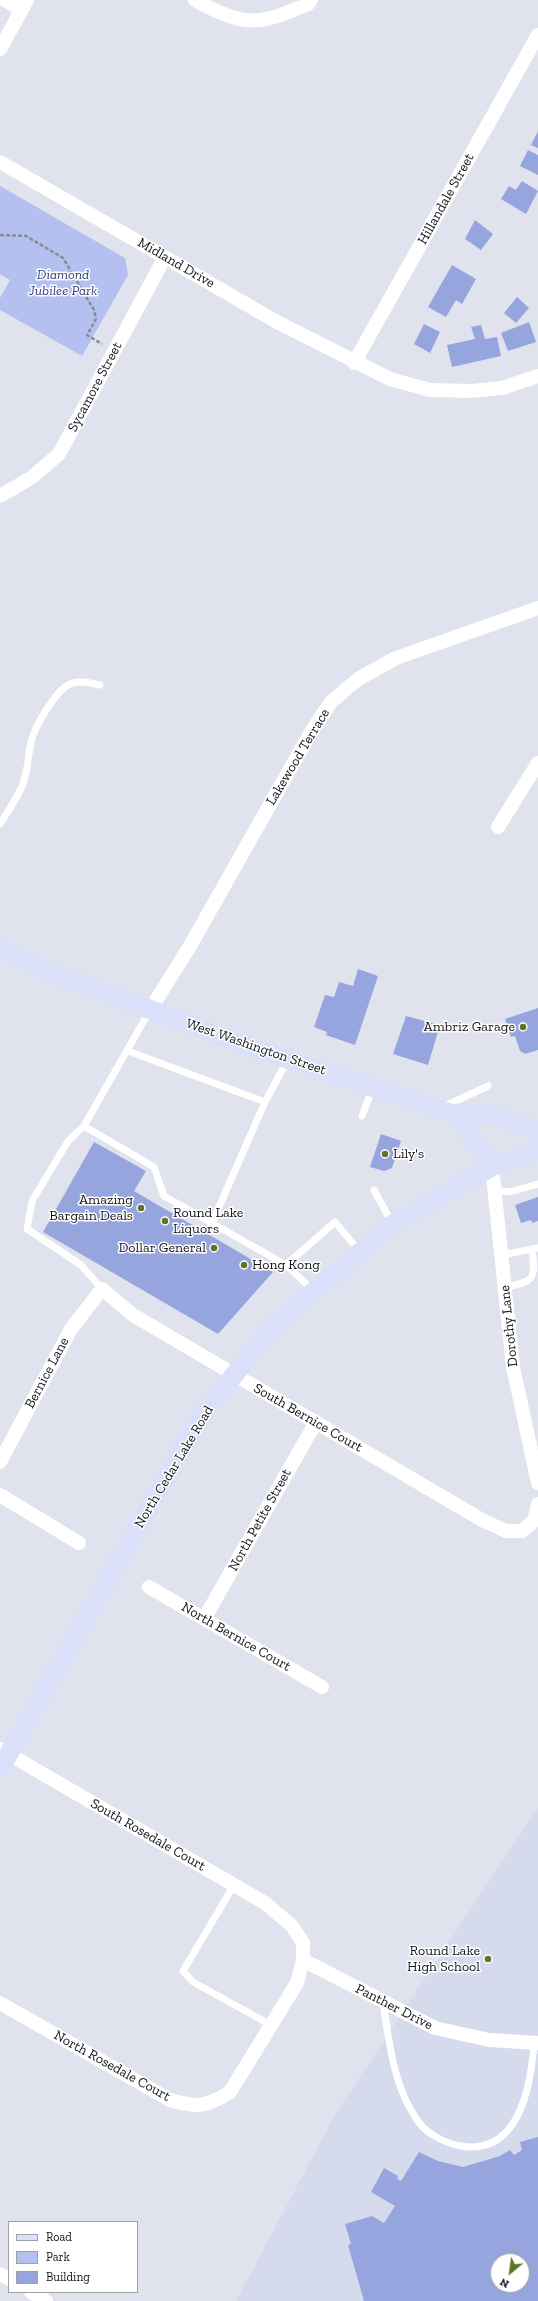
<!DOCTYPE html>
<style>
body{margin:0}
#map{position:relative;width:538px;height:2301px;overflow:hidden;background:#e0e3ed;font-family:"Zilla Slab",serif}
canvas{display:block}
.legend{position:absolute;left:8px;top:2221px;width:130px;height:72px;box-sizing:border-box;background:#fff;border:1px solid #a0a1a2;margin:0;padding:5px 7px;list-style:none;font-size:12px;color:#121317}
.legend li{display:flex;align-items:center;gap:8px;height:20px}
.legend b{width:20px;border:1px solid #a0a1a2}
.north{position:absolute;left:490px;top:2253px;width:40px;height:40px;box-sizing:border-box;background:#fff;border:1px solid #a0a1a2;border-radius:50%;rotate:209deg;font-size:11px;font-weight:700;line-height:16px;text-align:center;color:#121317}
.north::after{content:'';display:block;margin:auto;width:14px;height:18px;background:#5f7525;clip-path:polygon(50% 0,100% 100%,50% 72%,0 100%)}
</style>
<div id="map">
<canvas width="538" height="2301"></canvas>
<ul class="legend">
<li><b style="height:5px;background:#dae0fa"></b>Road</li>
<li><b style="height:11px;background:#b4c0ef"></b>Park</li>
<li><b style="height:11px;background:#96a5de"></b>Building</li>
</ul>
<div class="north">N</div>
</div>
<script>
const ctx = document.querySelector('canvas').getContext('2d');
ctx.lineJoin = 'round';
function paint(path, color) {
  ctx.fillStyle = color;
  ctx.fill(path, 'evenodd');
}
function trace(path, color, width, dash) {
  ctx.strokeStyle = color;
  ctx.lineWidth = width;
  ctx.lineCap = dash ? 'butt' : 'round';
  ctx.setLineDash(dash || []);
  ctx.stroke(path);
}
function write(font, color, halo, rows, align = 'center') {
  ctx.font = font + ' "Zilla Slab",serif';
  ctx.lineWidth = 3;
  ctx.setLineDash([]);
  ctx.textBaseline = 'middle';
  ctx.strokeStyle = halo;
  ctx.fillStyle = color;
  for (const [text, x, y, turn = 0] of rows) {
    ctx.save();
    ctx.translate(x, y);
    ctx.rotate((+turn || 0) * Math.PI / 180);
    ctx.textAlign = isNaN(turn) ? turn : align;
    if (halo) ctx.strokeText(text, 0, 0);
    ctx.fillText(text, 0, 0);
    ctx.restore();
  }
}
const built = new Path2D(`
 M538,1808V2301H236L337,2111ZM498,2261H522V2285H498Z`);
const green = new Path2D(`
 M0,186L125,258L128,275L82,356L0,310V298L10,280L0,274Z`);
const building = new Path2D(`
 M538,131V148L531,145Z
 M528,150L538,155V175L520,166Z
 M522,181L538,191L526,214L501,199L509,186L516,190Z
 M475,220L493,234L481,250L465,239Z
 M452,265L476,279L462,304L456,300L446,317L428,307Z
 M517,297L529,308L516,323L504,313Z
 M529,322L536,342L508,351L501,333Z
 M424,324L440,332L430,353L414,344Z
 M481,325L485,339L497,337L501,356L452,367L447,345L475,339L471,327Z
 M358,969L378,976L355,1045L326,1035L327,1032L314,1027L325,995L334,997L339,982L353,986Z
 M538,1008V1050L525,1054L520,1051L515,1036L511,1037L505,1019Z
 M406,1016L440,1025L428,1065L393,1054Z
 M381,1134L401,1141L392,1168L384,1171L370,1167Z
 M94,1142L146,1171L134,1191L273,1272L218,1334L43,1232Z
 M538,1197V1221L532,1223L531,1220L521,1223L515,1205Z
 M538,2137V2301H364L348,2245L351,2244L345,2224L372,2216L384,2223L395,2206L371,2192L384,2168L398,2176L397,2179L401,2181L419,2152L438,2161L463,2167L500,2156L510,2150L514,2155L522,2150L520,2142ZM498,2261H522V2285H498Z`);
const path = new Path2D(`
 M0,235L26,236L63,258L94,310L96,319L87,335L102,344`);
const lane = new Path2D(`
 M0,824C8,811 17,798 23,784C28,770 28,756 31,742C35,726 55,691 70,684C80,680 90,683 100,685
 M150,1010L84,1126L154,1167L164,1196L286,1265L314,1291
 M128,1051L265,1102L287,1061
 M443,1107L488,1086
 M362,1116L373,1087
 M84,1126L68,1141L32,1201L27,1229L81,1265L102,1289
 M374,1190L392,1223
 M495,1190L509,1192L538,1184
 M212,1223L265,1102
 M502,1255L538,1248
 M286,1265L335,1222L360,1252
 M505,1287C534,1282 536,1279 532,1250
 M234,1885L183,1971L193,1982L271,2025
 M383,2001C389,2043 394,2091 421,2125C429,2135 448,2144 461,2146C519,2156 531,2086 534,2043`);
const street = new Path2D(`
 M5,0L22,10
 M195,0C245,27 257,26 308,4L311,0
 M0,49L27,0
 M0,162L277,322L390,379L430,390L471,391L502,388L538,376
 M354,363L538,35
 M0,496L31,478L59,454L165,257
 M498,827L538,763
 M150,1010L190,946L311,732L331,702L358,679L396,658L538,608
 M492,1167L513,1367L538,1483
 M0,1462L71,1329L102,1289L133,1315L482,1520L506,1531H522L534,1521L538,1504
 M0,1495L79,1543
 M149,1587L322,1687
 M204,1619L316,1422
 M0,1749L265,1903L292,1926L303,1943V1960L297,1983L230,2092C206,2107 198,2108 170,2100L0,2003
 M303,1960L435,2028L489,2040L538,2043
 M0,2274L9,2279
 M31,2292L46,2301`);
const secondary = new Path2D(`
 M0,948L47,971L253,1048L450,1113L463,1124L492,1167
 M450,1113L492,1114L538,1130
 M0,1769L199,1419L273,1326L393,1224L492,1167L538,1150`);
const markers = [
 [523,1027,4,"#5f7525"],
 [385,1154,4,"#5f7525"],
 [141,1208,4,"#5f7525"],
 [165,1221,4,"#5f7525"],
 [214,1248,4,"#5f7525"],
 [244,1265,4,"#5f7525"],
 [488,1959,4,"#5f7525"]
];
const streetNames = [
 ["Hillandale Street",446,199,-61],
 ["Midland Drive",176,263,30],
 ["Sycamore Street",95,387,-62],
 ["Lakewood Terrace",298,757,-59],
 ["West Washington Street",256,1047,19],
 ["Dorothy Lane",509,1326,-96],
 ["Bernice Lane",47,1373,-62],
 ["South Bernice Court",308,1418,30],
 ["North Cedar Lake Road",174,1467,-59],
 ["North Petite Street",260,1520,-61],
 ["North Bernice Court",236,1637,30],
 ["South Rosedale Court",148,1835,30],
 ["Panther Drive",394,2007,27],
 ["North Rosedale Court",112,2066,29]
];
const parkNames = [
 ["Diamond",63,275],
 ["Jubilee Park",63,291]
];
const poiNames = [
 ["Ambriz Garage",515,1027],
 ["Lily's",393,1154,"left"],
 ["Amazing",133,1200],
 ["Bargain Deals",133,1216],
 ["Round Lake",173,1213,"left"],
 ["Liquors",173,1229,"left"],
 ["Dollar General",206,1248],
 ["Hong Kong",252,1265,"left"],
 ["Round Lake",480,1951],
 ["High School",480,1967]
];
paint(built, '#d5daec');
paint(green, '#b4c0ef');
paint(building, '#96a5de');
trace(path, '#8a8c94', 2.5, [4, 2]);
trace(lane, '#fff', 7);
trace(street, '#fff', 14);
trace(secondary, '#dae0fa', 19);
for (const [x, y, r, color] of markers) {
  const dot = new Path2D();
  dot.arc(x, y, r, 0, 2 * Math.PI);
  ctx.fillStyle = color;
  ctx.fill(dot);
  trace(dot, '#fff', 1.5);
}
write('14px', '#121317', '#fff', streetNames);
write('italic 14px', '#303a7f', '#fff', parkNames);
write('14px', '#121317', '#fff', poiNames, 'right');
</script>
